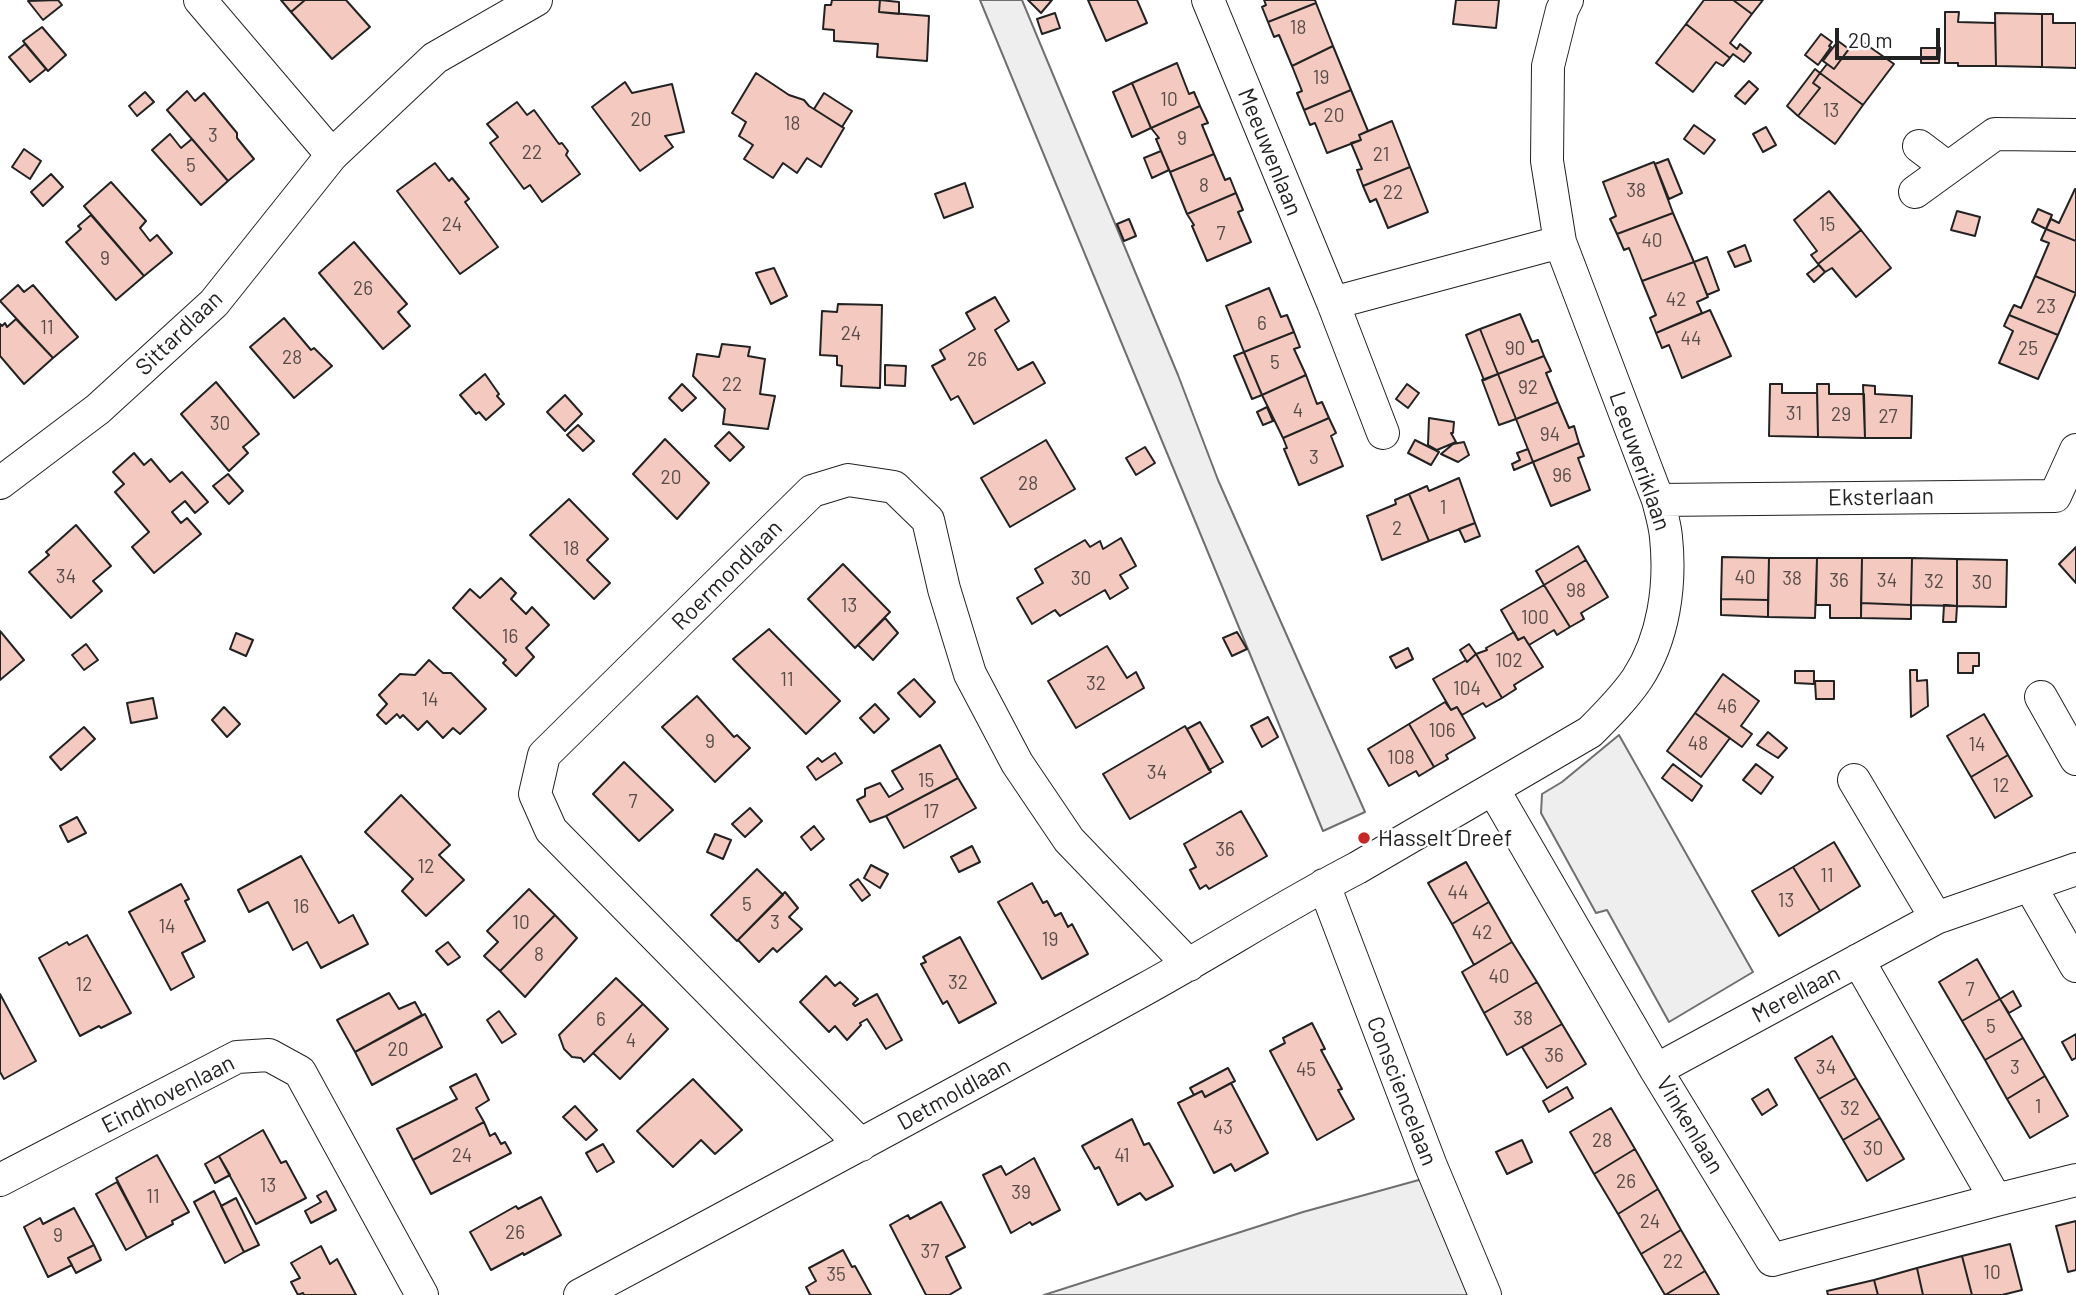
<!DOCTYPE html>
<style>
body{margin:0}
#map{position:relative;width:2076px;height:1295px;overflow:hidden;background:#fff;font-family:Barlow,sans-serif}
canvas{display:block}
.scale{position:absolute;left:1835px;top:28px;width:105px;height:32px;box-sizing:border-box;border:4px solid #222;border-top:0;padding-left:9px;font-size:21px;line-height:24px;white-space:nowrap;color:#222;-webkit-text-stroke:5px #fff;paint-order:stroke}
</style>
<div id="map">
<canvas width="2076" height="1295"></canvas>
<div class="scale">20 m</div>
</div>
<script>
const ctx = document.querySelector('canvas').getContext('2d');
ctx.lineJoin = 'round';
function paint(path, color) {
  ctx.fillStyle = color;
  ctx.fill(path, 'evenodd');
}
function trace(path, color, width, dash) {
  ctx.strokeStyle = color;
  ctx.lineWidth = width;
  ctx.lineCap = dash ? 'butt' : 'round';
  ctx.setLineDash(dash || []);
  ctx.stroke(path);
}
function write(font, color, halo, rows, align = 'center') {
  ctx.font = font + ' Barlow,sans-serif';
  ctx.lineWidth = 5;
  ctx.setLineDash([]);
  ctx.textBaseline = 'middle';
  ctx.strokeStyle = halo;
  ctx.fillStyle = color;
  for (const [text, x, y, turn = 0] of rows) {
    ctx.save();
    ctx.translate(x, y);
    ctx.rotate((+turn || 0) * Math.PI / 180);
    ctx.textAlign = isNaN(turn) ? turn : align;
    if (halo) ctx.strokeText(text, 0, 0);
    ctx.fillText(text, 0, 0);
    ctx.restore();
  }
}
const green = new Path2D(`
 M980,0H1022L1178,375L1218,480L1365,812L1323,831Z
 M1619,735L1753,972L1669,1022L1607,910L1596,913L1541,813L1542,794L1562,782Z
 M1426,1178L1473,1295H1044L1303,1212Z`);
const building = new Path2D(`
 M58,0L62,5L43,20L28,1Z
 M281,0H305L291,12Z
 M305,0H346L370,27L332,59L291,12Z
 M832,0H880L879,12L929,16L927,61L877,57L878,44L834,41V30L823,29L825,5H831Z
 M880,0L899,2V14L879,12Z
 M1028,0H1052L1041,13Z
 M1088,0H1137L1147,23L1106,41Z
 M1264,0H1315L1316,3L1268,22L1262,7L1266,5Z
 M1456,0H1499L1496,28L1453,24Z
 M1704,0H1733L1752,14L1730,43L1737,49L1740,44L1751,53L1744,62L1733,54L1730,58L1686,24Z
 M1733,0H1763L1752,14Z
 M1316,3L1333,46L1292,66L1279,35L1274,37L1268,22Z
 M1945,12H1959L1958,22L1995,23L1996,66H1958V63H1945Z
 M1055,13L1060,28L1042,34L1037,19Z
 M1995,13L2042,14V67L1996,66Z
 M2042,14H2053V23H2076V68L2042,67Z
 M1686,24L1730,58L1723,66L1716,62L1693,92L1656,63Z
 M42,27L66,55L48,71L23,41Z
 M1821,34L1832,42L1829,46L1831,47L1818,65L1805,55Z
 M1857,38L1894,64L1863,105L1820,73L1827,64L1834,69Z
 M1838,41L1849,49L1834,69L1823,61Z
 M25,44L46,69L30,82L9,57Z
 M1333,46L1351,90L1304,110L1297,93L1302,91L1292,66Z
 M1921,48H1940L1939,63H1921Z
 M1177,63L1189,94L1194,92L1200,106L1151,128L1132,83Z
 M1815,69L1820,73L1813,83L1820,88L1798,116L1787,106Z
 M756,73L789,95L804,100L809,106L844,128L821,167L807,158L797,173L783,163L773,178L744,159L753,145L739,136L746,122L732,113Z
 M1820,73L1863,105L1835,144L1798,116L1820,88L1813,83Z
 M1749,81L1758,89L1745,104L1735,96Z
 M625,82L632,93L672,84L684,132L665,136L673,147L640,171L592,107Z
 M1132,83L1151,128L1132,137L1113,92Z
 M1351,90L1368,131L1359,135L1361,140L1327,153L1315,123L1310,125L1304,110Z
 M187,91L195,101L204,93L237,133V138L254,159L228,181L167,110Z
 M145,92L154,102L137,116L129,106Z
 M824,93L852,111L842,127L814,109Z
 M517,102L527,115L534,110L559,144L562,143L568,151L566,155L580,174L542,202L530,185L524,189L490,143L498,137L487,124Z
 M1200,106L1208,123L1202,125L1214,154L1170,172L1156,139L1159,138L1151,128Z
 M1392,121L1410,167L1363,186L1357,170L1362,169L1351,143L1361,140L1359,135Z
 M1694,125L1715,140L1704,154L1684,139Z
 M1766,127L1776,145L1763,152L1753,134Z
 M170,134L181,148L192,139L228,181L201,205L152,150Z
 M24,149L41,161L30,179L12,167Z
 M1161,151L1169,170L1152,178L1144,158Z
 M1214,154L1225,180L1230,178L1236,193L1187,214L1170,172Z
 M1668,159L1682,193L1669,199L1655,164Z
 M1654,162L1673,213L1617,234L1610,219L1616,216L1603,182Z
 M435,163L449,181L452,178L469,199L465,202L498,247L460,274L397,191Z
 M1410,167L1428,212L1388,228L1376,199L1370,202L1363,186Z
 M51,174L63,187L43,206L31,192Z
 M111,182L146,221L140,228L150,241L157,235L172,253L144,276L84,206Z
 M965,183L973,207L944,218L935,194Z
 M2075,189L2076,190V241L2046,229L2051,219L2059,223Z
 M1829,191L1861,230L1818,264L1811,255L1817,251L1794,220Z
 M1236,193L1243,210L1238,212L1251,242L1207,261L1192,226L1194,225L1187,214Z
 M2038,209L2052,215L2046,229L2032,222Z
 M1957,211L1980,217L1975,236L1951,230Z
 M1673,213L1694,262L1642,281L1629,248L1624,250L1617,234Z
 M91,215L144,276L116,300L66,242L81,229L78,226Z
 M1129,219L1136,236L1124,241L1117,224Z
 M2046,229L2076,241V293L2035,276L2049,243L2041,240Z
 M1861,230L1891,268L1856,297L1832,268L1825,272L1818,264Z
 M354,242L407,304L398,312L410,326L383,349L319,273Z
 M1745,245L1751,261L1735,267L1728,252Z
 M1707,257L1719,290L1707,295L1694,262Z
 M1694,262L1708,297L1697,302L1702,313L1656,333L1650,318L1656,315L1642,281Z
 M1819,265L1825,272L1814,282L1807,274Z
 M774,268L787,296L771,304L756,273Z
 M2035,276L2076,293L2058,335L2009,315L2014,305L2021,308Z
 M18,285L24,292L33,285L78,337L53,358L0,301Z
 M1269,288L1281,317L1287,315L1294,332L1244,352L1226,306Z
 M995,297L1009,321L995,330L1018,370L1033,362L1045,383L974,424L958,396L951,400L932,366L945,359L940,350L975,329L966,313Z
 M838,304L882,305L880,388L841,386L842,366L837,365V356L820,355L822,311L837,312Z
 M1710,310L1731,356L1682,378L1669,345L1662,348L1656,333Z
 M1520,314L1532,342L1538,340L1544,356L1498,374L1480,329Z
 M2009,315L2058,335L2038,379L1999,363L2013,331L2004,326Z
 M284,318L311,350L314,348L332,366L294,398L250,347Z
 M16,319L53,358L24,384L0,356V324L2,326L5,323L7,327Z
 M1480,329L1498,374L1484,380L1466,335Z
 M1294,332L1300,347L1294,349L1306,375L1262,395L1244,352Z
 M722,344L750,347L748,356L765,359L760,394L775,396L768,429L723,424L725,409L693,376L697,354L719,357Z
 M1244,352L1262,395L1252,399L1234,356Z
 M1544,356L1551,371L1546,373L1558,402L1516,419L1498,374Z
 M885,365L906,366L905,386L885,385Z
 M485,374L499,394L497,396L504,404L486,420L479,412L476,414L460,395Z
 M1498,374L1516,419L1499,425L1482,380Z
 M1306,375L1317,404L1322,402L1329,418L1283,438L1262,395Z
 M216,382L259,434L243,447L248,453L229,471L181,414Z
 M682,384L696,398L682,411L669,398Z
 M1407,384L1419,393L1408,408L1396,399Z
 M1770,384H1782V393H1817L1818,437L1769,436Z
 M1817,384H1829V394H1864L1865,438L1818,437Z
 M1863,385L1875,386V394L1912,396L1911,438H1865Z
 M565,395L582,414L565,431L547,412Z
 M1558,402L1569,428L1574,426L1579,443L1533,462L1516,419Z
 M1267,407L1273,421L1263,425L1257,412Z
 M1329,418L1336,433L1331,436L1343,466L1299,485L1284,449L1287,448L1283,438Z
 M1429,418L1454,422L1453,433H1451L1456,442L1437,450L1428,445Z
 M578,425L594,441L583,451L567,435Z
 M729,432L744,447L730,461L715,446Z
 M665,439L709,483L677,519L633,474Z
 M1046,440L1075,489L1010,527L981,478Z
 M1415,440L1439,452L1431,465L1408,453Z
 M1464,442L1469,455L1458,462L1441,454L1453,444Z
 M1579,443L1584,456L1578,458L1590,490L1551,506L1533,462Z
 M1145,447L1155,463L1136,475L1126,458Z
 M1528,449L1533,462L1514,470L1512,464L1520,460L1517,453Z
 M134,453L144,465L151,459L170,482L182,472L208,502L195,513L185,501L172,512L181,523L187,518L201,534L154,573L132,547L149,532L115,492L124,484L113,472Z
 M228,474L243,491L229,504L213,486Z
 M1459,478L1475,523L1429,541L1409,494L1427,486L1429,491Z
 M1409,494L1429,541L1382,560L1367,516L1396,504L1395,500Z
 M569,499L608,539L587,560L610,583L594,599L530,535Z
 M1475,523L1480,536L1465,542L1459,529Z
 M76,525L111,566L93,581L102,591L71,618L29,572L49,555L46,552Z
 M1121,538L1136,566L1120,575L1128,588L1110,599L1105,590L1060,616L1055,610L1032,624L1017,598L1043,583L1035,569L1085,540L1090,547L1100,541L1103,549Z
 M1578,546L1586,560L1544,585L1536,571Z
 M2076,547V583L2059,564Z
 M1722,557L1769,558L1768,600L1721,599Z
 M1769,558H1817L1815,618L1768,617Z
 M1817,558H1862L1861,618H1830V605H1816Z
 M1862,558H1912L1911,605L1861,603Z
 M1912,558L1957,559V606L1911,605Z
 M1957,559L2007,560L2006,607L1957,606Z
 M1586,560L1608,597L1581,613L1584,619L1570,627L1544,585Z
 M843,564L890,612L855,648L808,599Z
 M501,578L516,593L511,599L526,614L532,607L549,625L526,648L534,657L516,676L503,663L506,660L453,608L470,589L480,598Z
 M1544,585L1570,627L1557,635L1554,630L1529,645L1524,637L1518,640L1501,610Z
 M1721,599L1768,600V617L1721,615Z
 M1861,603L1911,605V619L1861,618Z
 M1944,605L1957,606L1956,622H1943Z
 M885,618L898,633L873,660L858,645Z
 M769,629L840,701L806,734L733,659Z
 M0,631L24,660L0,680Z
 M1237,632L1247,649L1232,656L1223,638Z
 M1514,632L1518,640L1524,637L1543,667L1514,685L1516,689L1502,698L1476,654L1487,650L1486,648Z
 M236,633L253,640L246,656L230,649Z
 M86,644L98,660L84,670L72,655Z
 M1469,644L1476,654L1467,662L1460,650Z
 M1107,646L1127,678L1136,672L1144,688L1076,728L1048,681Z
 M1408,648L1413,659L1396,668L1390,657Z
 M1958,653H1979V666H1973V673H1958Z
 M1476,654L1502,698L1486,707L1483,703L1462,715L1457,707L1451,710L1433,679L1466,660L1467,662Z
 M429,660L443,673H451L486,709L460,734L453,728L443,738L427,721L418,730L403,715L400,718L397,714L386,724L377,715L387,704L379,695L400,674L415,675Z
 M1910,670H1917V681L1927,680L1928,706L1911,717Z
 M1795,671H1814V684L1795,683Z
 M1723,674L1759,701L1741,726L1752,734L1742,747L1695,713Z
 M914,679L935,702L920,717L898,693Z
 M1815,681H1834V699H1816Z
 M697,696L734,737L737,735L750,748L715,782L662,727Z
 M153,698L157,718L131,723L127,703Z
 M1445,702L1451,710L1457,707L1475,738L1446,755L1448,759L1434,767L1409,724Z
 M875,704L889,719L874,733L860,718Z
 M224,707L240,724L227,737L212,720Z
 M1695,713L1730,738L1701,777L1667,751Z
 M1984,714L2008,755L1971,777L1947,736Z
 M1268,717L1278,737L1262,747L1251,726Z
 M1200,722L1223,762L1209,770L1187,729Z
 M1409,724L1434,767L1419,776L1416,771L1389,786L1368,749Z
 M1185,726L1211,772L1130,819L1103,774Z
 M84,727L95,739L61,770L50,757Z
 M1768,732L1787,748L1778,758L1757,745Z
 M940,745L958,778L886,816L870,822L857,800L865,796V789L880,783L889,797L903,789L892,771Z
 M835,753L842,763L816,780L807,767L818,758L822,762Z
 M2008,755L2032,796L1995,818L1971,777Z
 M624,762L673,810L639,841L593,794Z
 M1673,764L1702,786L1692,801L1662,778Z
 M1756,764L1773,777L1761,794L1743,780Z
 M958,778L976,808L904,848L886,816Z
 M401,795L450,845L439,855L464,880L426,916L402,891L413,879L365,832Z
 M750,808L762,821L745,837L732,824Z
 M1241,811L1267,856L1209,889L1206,885L1200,889L1190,870L1196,867L1184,844Z
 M77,817L86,833L68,842L60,826Z
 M814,826L824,839L811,850L801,837Z
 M715,834L731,840L723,859L707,852Z
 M1834,842L1860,886L1820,911L1793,867Z
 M972,846L980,862L959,872L951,857Z
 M301,856L339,923L353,915L368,944L321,968L307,942L293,950L268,902L249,912L238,890Z
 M1466,862L1489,902L1452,924L1428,883Z
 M871,865L888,874L880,888L864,878Z
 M1793,867L1820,911L1779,936L1752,891Z
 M757,869L783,895L737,941L711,915Z
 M858,879L870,895L862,901L850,885Z
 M1032,883L1043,903L1047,901L1055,916L1061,913L1068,927L1072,924L1088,954L1042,979L998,902Z
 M181,884L189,899L185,901L205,941L182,953L194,977L171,990L129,912Z
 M529,889L555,915L500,971L484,956L498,942L487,931Z
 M785,892L798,908L789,917L802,929L777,952L773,948L759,962L738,940Z
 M1489,902L1512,942L1474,965L1452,924Z
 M555,915L577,938L525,997L500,971Z
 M87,935L131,1013L101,1028L99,1026L80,1036L39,958L67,942L69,945Z
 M960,937L996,1003L959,1023L947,1001L943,1004L921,964L926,962L923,957Z
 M448,942L460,957L448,965L436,951Z
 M1512,942L1537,982L1484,1013L1462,972Z
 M1977,959L2000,999L1962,1021L1939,982Z
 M826,976L835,986L840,982L858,999L853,1004L855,1006L877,994L902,1040L886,1049L867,1019L860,1023L861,1025L847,1040L835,1026L829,1032L800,1002Z
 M616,978L643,1004L584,1062L581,1058L572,1057L564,1049L559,1035Z
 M1537,982L1562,1024L1507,1055L1484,1013Z
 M2013,991L2021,1006L2009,1013L2000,999Z
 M389,993L399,1009L415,1002L422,1015L355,1052L337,1020Z
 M0,994L36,1061L4,1079L0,1072Z
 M2000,999L2023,1038L1985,1060L1962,1021Z
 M643,1004L668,1029L620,1079L593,1053Z
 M499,1011L516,1034L502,1043L487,1020Z
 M425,1014L442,1047L372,1085L355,1052Z
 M1312,1023L1325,1049L1321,1050L1342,1089L1338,1090L1354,1119L1317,1140L1270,1051L1285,1043L1283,1038Z
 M1562,1024L1586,1064L1547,1088L1522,1047Z
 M2076,1034V1058L2072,1060L2062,1042Z
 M1832,1036L1856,1078L1819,1099L1795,1058Z
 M2023,1038L2045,1076L2007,1099L1985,1060Z
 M1228,1068L1235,1081L1205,1097L1202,1091L1194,1095L1190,1088Z
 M476,1074L489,1100L476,1108L484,1122L413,1160L397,1129L457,1099L450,1087Z
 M2045,1076L2068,1116L2030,1138L2007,1099Z
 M1856,1078L1880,1118L1843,1140L1819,1099Z
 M693,1079L742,1130L715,1154L701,1140L673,1167L637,1131Z
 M1231,1083L1268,1153L1235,1171L1231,1164L1214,1173L1178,1103L1202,1091L1205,1097Z
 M1567,1087L1573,1098L1549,1112L1543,1101Z
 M1768,1089L1777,1105L1762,1115L1752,1099Z
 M575,1106L597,1130L586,1140L563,1117Z
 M1611,1108L1635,1149L1594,1174L1570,1132Z
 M1880,1118L1904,1159L1867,1181L1843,1140Z
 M1132,1119L1144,1145L1149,1143L1173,1186L1146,1200L1140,1193L1118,1205L1099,1167L1095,1169L1082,1146Z
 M484,1122L490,1136L495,1133L501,1144L505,1142L511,1153L431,1194L413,1160Z
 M263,1130L281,1163L286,1161L306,1198L256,1224L219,1156Z
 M1522,1140L1532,1162L1507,1174L1496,1152Z
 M603,1144L614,1162L597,1172L586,1153Z
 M1635,1149L1658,1189L1618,1214L1594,1174Z
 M157,1155L189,1212L172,1221L173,1224L147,1238L116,1178Z
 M219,1156L230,1175L215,1183L205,1164Z
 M1034,1158L1060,1210L1032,1225L1030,1222L1011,1233L983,1175L1001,1166L1006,1175Z
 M117,1182L147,1238L126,1250L96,1194Z
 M1658,1189L1681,1230L1641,1254L1618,1214Z
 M214,1191L244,1252L225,1263L194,1202Z
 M326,1191L336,1210L311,1223L305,1211L321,1202L317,1196Z
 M541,1197L561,1235L524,1255L523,1253L491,1270L470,1232L516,1206L518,1209Z
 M236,1198L259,1245L244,1252L221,1206Z
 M941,1202L965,1247L946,1257L961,1288L949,1295H926L890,1225L908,1215L910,1219Z
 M74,1208L94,1245L68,1258L72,1265L48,1277L24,1227L40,1218L43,1224Z
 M2076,1221V1270L2068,1272L2056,1226Z
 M1681,1230L1705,1271L1665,1295L1641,1254Z
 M2010,1244L2022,1290L2002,1295H1972L1962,1256Z
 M94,1245L101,1260L76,1273L68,1258Z
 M321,1246L330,1264L337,1259L356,1295H304L303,1293L298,1295L291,1282L300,1278L291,1263Z
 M843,1250L852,1267L855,1266L871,1295H810L806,1287L816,1281L809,1268Z
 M1962,1256L1972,1295H1923L1917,1268Z
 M1917,1268L1923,1295H1878L1874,1280Z
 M1705,1271L1719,1295H1665Z
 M1874,1280L1878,1295H1828L1827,1291Z`);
const street = new Path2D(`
 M200,0L332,155
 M1208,0L1333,303L1383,433
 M1919,146L1948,168
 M1915,192L1995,134L2076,135
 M1333,303L1560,242
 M0,483L98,409L214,303L332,155L435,58L536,0
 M1658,500L2055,496L2076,450
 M2041,697L2076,759
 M1854,780L1936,918
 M1493,789L1656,1070L1772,1260L1996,1200L2076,1180
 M1324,885L1431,1166L1485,1295
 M2030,886L2076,966
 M1858,960L1996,1200
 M1656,1070L1936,918L2076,869
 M861,1145L551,830L535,794L544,755L812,491L848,480L894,487L928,520L944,589L970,674L1017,763L1069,840L1189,965
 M0,1180L237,1057L269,1055L300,1072L422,1295
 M580,1295C769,1194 957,1093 1145,989C1216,950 1285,905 1357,868L1590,732C1607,715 1624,698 1637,679C1664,638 1671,585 1666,537C1665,525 1661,512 1658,500L1560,242L1547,161L1548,66L1562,10L1567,0`);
const markers = [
 [1364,838,7,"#c62828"]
];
const numberNames = [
 ["18",1298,28],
 ["19",1321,78],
 ["10",1169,100],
 ["13",1831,111],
 ["20",1334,116],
 ["20",641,120],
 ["18",792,124],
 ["3",213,136],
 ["9",1182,139],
 ["22",532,153],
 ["21",1381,155],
 ["5",191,166],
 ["8",1204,186],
 ["38",1636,191],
 ["22",1393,193],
 ["24",452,225],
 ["15",1827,225],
 ["7",1221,234],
 ["40",1652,241],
 ["9",105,259],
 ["26",363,289],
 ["42",1676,300],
 ["23",2046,307],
 ["6",1262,324],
 ["11",47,328],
 ["24",851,334],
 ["44",1691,339],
 ["90",1515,349],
 ["25",2028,349],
 ["28",292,358],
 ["26",977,360],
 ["5",1275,363],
 ["22",732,385],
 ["92",1528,388],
 ["4",1298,411],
 ["31",1794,414],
 ["29",1841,415],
 ["27",1888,417],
 ["30",220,424],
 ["94",1550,435],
 ["3",1314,458],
 ["96",1562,476],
 ["20",671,478],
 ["28",1028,484],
 ["1",1443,508],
 ["2",1397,529],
 ["18",571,549],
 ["34",66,577],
 ["40",1745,578],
 ["30",1081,579],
 ["38",1792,579],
 ["36",1839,581],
 ["34",1887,581],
 ["32",1934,582],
 ["30",1982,583],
 ["98",1576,591],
 ["13",849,606],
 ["100",1535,618],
 ["16",510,637],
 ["102",1509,661],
 ["11",787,680],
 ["32",1096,684],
 ["104",1467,689],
 ["14",430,700],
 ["46",1727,707],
 ["106",1442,731],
 ["9",710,742],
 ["48",1698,744],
 ["14",1977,745],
 ["108",1401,758],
 ["34",1157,773],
 ["15",926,781],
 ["12",2001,786],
 ["7",633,802],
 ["17",931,812],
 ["36",1225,850],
 ["12",426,867],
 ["11",1827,876],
 ["44",1458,893],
 ["13",1786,901],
 ["5",747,905],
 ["16",301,907],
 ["10",521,923],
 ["3",775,923],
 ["14",167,927],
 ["42",1482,933],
 ["19",1050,940],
 ["8",539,955],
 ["40",1499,977],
 ["32",958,983],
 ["12",84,985],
 ["7",1970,990],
 ["38",1523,1019],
 ["6",601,1020],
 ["5",1991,1027],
 ["4",631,1041],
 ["20",398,1050],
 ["36",1554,1056],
 ["34",1826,1068],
 ["3",2015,1068],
 ["45",1306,1070],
 ["1",2038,1107],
 ["32",1850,1109],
 ["43",1223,1128],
 ["28",1602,1141],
 ["30",1873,1149],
 ["24",462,1156],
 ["41",1122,1156],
 ["26",1626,1182],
 ["13",268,1186],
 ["39",1021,1193],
 ["11",153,1197],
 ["24",1650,1222],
 ["26",515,1233],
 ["9",58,1236],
 ["37",930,1252],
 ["22",1673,1262],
 ["10",1992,1273],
 ["35",836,1275]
];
const streetNames = [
 ["Meeuwenlaan",1270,152,68],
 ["Sittardlaan",179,333,-44],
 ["Leeuweriklaan",1640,461,71],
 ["Eksterlaan",1881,497,-1],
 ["Roermondlaan",727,575,-45],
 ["Merellaan",1796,994,-28],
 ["Consciencelaan",1402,1091,69],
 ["Eindhovenlaan",168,1094,-27],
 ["Detmoldlaan",954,1094,-29],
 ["Vinkenlaan",1690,1125,59]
];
const poiNames = [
 ["Hasselt Dreef",1378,838]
];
paint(green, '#eee');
trace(green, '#6f6f6f', 2);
paint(building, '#f3c9c0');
trace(building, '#222', 2);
trace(street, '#222', 34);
trace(street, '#fff', 32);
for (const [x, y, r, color] of markers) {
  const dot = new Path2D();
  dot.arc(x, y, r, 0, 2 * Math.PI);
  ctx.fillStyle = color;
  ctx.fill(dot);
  trace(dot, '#fff', 2.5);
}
write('19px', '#564c4a', null, numberNames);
write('23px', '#222', '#fff', streetNames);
write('23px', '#222', '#fff', poiNames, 'left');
</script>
